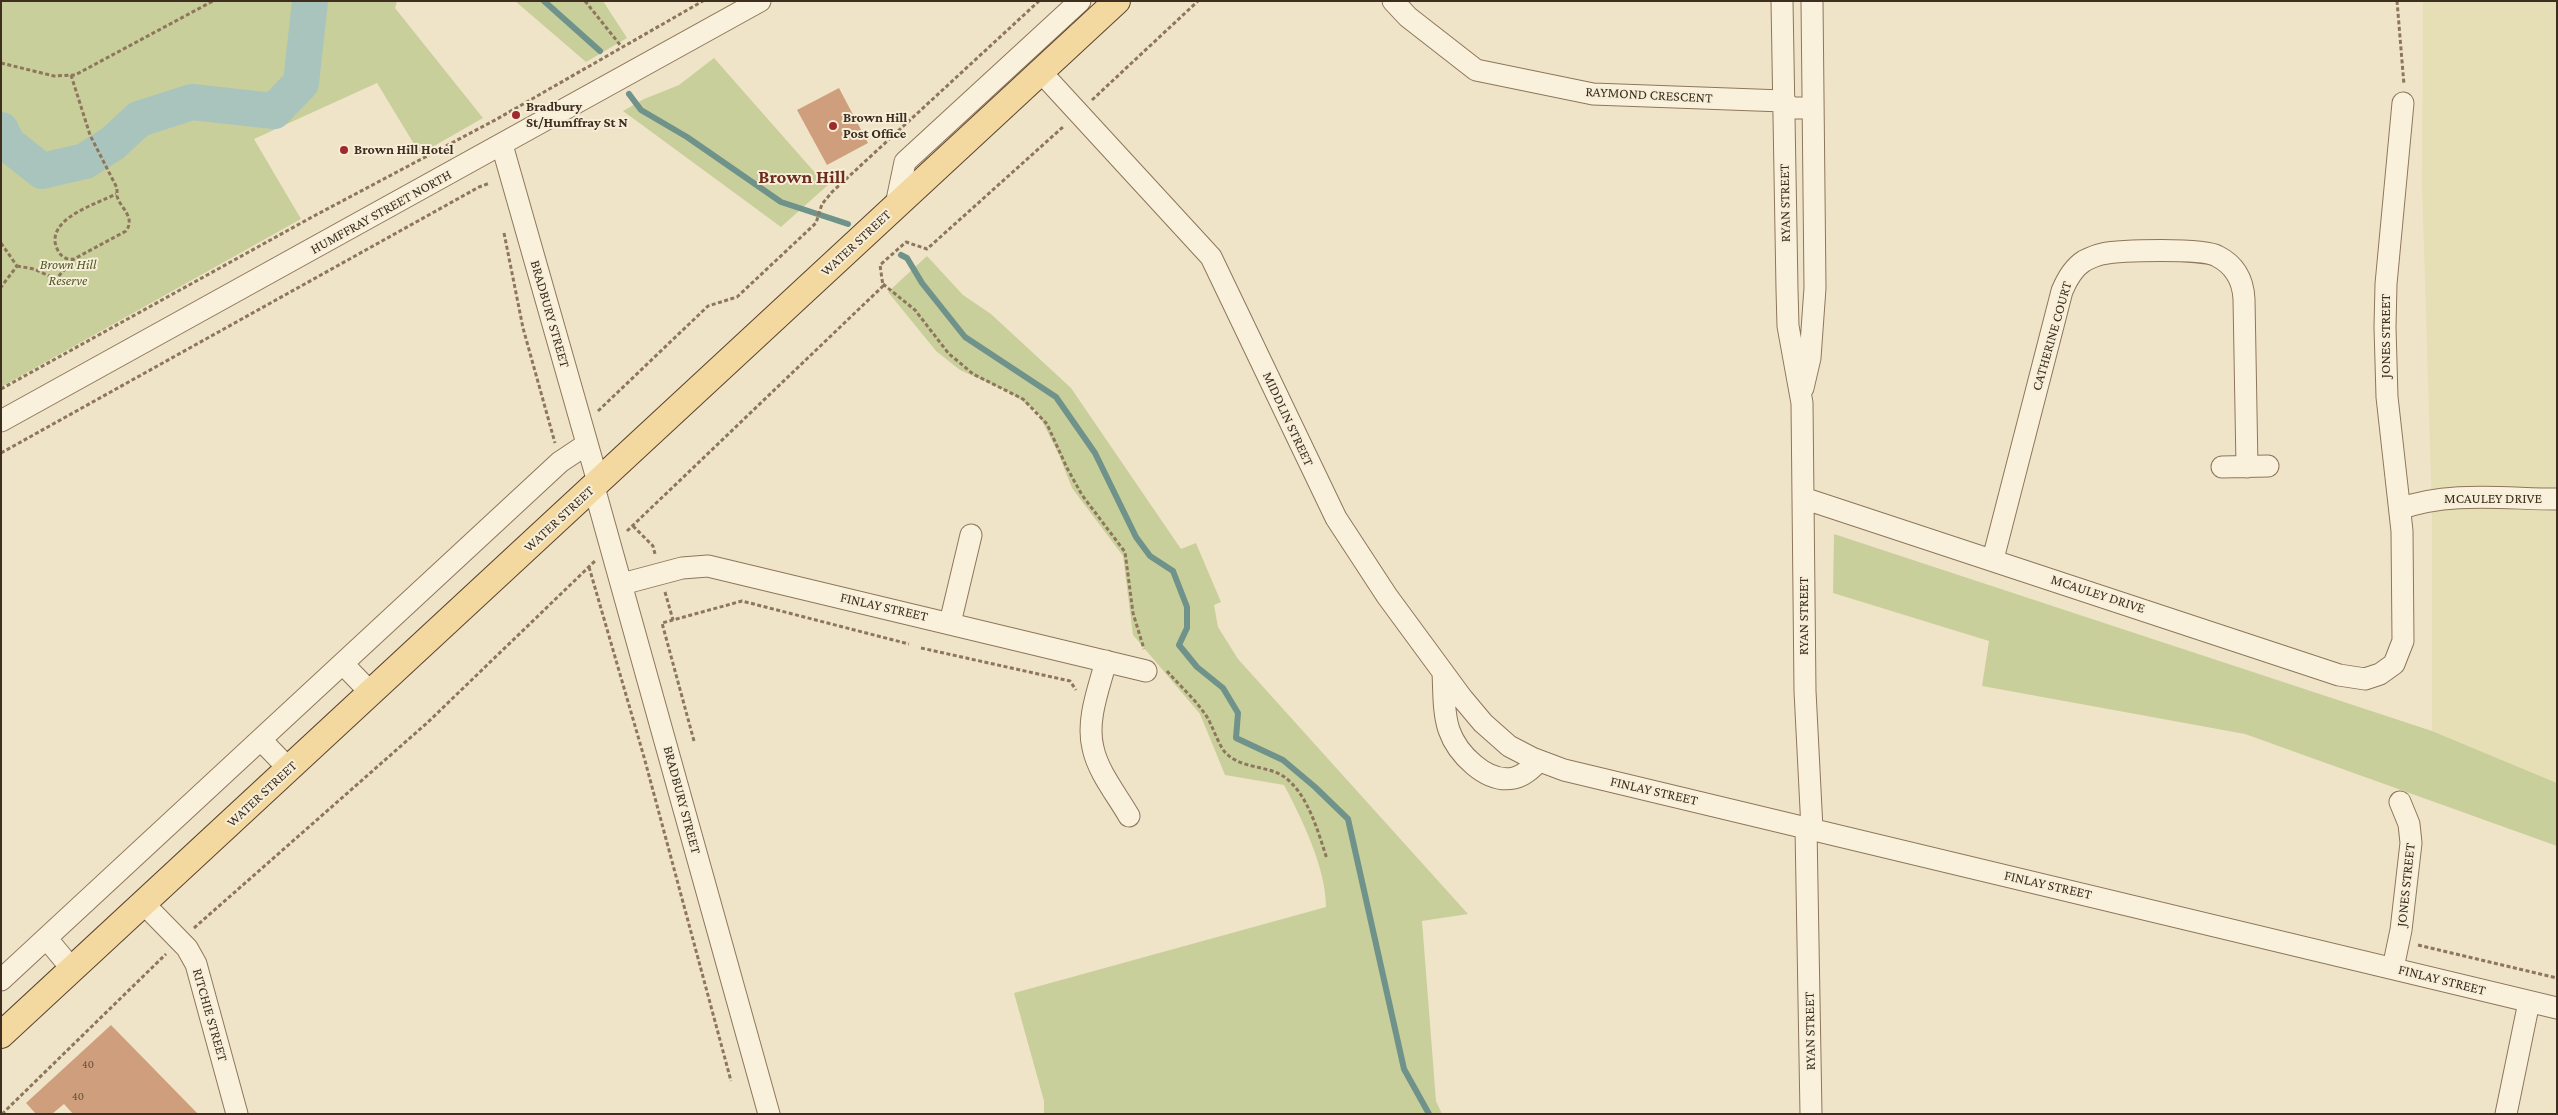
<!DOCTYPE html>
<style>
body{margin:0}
#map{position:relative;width:2558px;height:1115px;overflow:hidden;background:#f0e4c8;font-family:"Crimson Pro",serif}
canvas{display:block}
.frame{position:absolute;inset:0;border:2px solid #3d2e20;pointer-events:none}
</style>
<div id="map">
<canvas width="2558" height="1115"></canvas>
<div class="frame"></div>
</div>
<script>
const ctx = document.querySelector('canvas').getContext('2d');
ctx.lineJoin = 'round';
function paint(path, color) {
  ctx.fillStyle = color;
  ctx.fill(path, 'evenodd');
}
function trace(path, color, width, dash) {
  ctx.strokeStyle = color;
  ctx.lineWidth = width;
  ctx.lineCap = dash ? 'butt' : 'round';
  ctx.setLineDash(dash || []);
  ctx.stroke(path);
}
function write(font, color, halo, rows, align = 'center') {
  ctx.font = font + ' "Crimson Pro",serif';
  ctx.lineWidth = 4;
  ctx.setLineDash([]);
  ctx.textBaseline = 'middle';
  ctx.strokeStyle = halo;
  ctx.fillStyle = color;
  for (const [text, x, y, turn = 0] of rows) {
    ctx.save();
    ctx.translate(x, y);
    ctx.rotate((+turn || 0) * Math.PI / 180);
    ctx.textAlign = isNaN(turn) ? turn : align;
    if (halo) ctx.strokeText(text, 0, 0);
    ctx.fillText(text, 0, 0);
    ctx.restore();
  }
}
const farmland = new Path2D(`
 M2423,1H2557V783L2432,731V511L2422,184Z`);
const green = new Path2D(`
 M1,1H397L395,8L483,118L420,154L377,83L254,139L301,219L1,387Z
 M515,1H603L627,38L586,62Z
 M714,58L818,176L829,184L781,227L623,111L644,99L679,85Z
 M927,256L963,295L991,314L1071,388L1181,549L1196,543L1221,602L1214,605L1218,627L1238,659L1468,914L1422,921L1436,1101L1442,1114H1044V1101L1014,993L1326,907C1326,868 1302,819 1284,785L1225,775L1200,714L1133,635L1123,556L1072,488L1059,455L1037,411L1009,392L960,370L936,351L888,292Z
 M1834,534L2432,731L2557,783V846L2245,734L1982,686L1989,641L1833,593Z`);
const stream = new Path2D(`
 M544,1L600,51
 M629,94L641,110L687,137L781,202L848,224
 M901,255L907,258L922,283L965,337L1056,397L1095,453L1136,537L1150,556L1173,571L1187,607V628L1179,645L1197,667L1223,688L1238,713L1236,738L1283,760L1315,787L1348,819L1404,1069L1429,1114`);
const river = new Path2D(`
 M1,130L7,143L42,171L85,161L113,143L139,119L192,102L274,111L301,83L310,1`);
const building = new Path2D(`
 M839,88L868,143L827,165L797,110Z
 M111,1025L198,1114H73L64,1104L52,1114H36L26,1103Z`);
const path = new Path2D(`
 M585,1L621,46
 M2397,1L2404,85
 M1,63L54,76L75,75L213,1
 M71,75L90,135L117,188C117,190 117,193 117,196C120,208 136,217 126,231L74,259C63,261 57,252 55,242C53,216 97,204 116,194
 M1092,100L1198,1
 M504,233L523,328L555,443
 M1,243L17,266L1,287
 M17,266L34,269L56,279L74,259
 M883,284L915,310L949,354L959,362L973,374L1023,399L1047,424L1067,468L1082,495L1125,552L1133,613L1144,649
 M1,389L312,217L497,119L703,1
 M598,411L708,306L737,297L816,223L822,204L832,192L1039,1
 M1,453L479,187L490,183
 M633,526L653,546L655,554
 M627,531L883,286L880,265L906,242L927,249L1064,126
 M589,567L644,757L731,1081
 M665,592L673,620
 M921,648L1070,681L1076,690
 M1167,671C1180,686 1196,700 1207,717C1213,727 1217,741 1224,751C1239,769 1266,765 1283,776C1308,793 1318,832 1327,859
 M694,741L662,623L742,601L909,644
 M194,928L427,723L595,561
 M2418,945L2557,978
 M2,1114L166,954`);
const minor = new Path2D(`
 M1393,1L1408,17L1476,70L1593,94L1783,101L1792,108H1813
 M1782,1L1787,289L1788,326L1802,403L1805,691L1812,829
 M1040,71L1211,257L1336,518L1387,596L1462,698L1483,723L1509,746L1532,758L1564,770L2557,1008
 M502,145L598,482
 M896,205L905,162L1080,1
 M1803,388L1810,358L1815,288L1812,1
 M1,421L760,1
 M2222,467L2268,466
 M594,487L769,1114
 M1803,498L2339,675L2365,679L2380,674L2394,664L2403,641L2402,531L2387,397L2385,327L2386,284L2403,103
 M2400,509C2448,491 2506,499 2557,499
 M1993,559L2062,291C2067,279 2073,268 2084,261C2090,258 2096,255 2102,254C2121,250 2203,248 2217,256C2235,265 2243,280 2244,299L2247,467
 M622,584L682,568L708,566L1146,671
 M950,623L971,535
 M1106,661C1099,688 1086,720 1093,748C1098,772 1117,795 1129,816
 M343,664L371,693
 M1443,672C1444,691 1443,712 1449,730C1457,753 1486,784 1514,778C1524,776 1532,768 1539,761
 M261,740L289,769
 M1806,828L1811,1114
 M144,904L187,948L196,964L237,1114
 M47,939L72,969
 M2393,968L2401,930L2411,843L2409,824L2400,802
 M1,980L560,462L587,444
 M2506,1114L2529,1002`);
const major = new Path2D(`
 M1,1035L1117,1`);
const markers = [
 [516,115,5,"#9e2a2b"],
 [833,126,5,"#9e2a2b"],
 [344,150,5,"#9e2a2b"]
];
const numberNames = [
 ["40",88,1065],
 ["40",78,1097]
];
const streetNames = [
 ["RAYMOND CRESCENT",1649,95,3],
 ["RYAN STREET",1785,203,-91],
 ["HUMFFRAY STREET NORTH",381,212,-29],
 ["WATER STREET",856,243,-43],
 ["BRADBURY STREET",550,314,74],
 ["CATHERINE COURT",2052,336,-74],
 ["JONES STREET",2386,336,-90],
 ["MIDDLIN STREET",1288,419,65],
 ["MCAULEY DRIVE",2493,499],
 ["WATER STREET",559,519,-43],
 ["MCAULEY DRIVE",2098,594,18],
 ["FINLAY STREET",884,607,13],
 ["RYAN STREET",1804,616,-90],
 ["FINLAY STREET",1654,791,13],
 ["WATER STREET",262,794,-43],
 ["BRADBURY STREET",682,800,75],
 ["FINLAY STREET",2048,885,13],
 ["JONES STREET",2406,885,-84],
 ["FINLAY STREET",2442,980,14],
 ["RITCHIE STREET",210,1015,74],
 ["RYAN STREET",1810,1031,-91]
];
const poiNames = [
 ["Bradbury",526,107],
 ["St/Humffray St N",526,123],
 ["Brown Hill",843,118],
 ["Post Office",843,134],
 ["Brown Hill Hotel",354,150]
];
const parkNames = [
 ["Brown Hill",68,265],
 ["Reserve",68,281]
];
const districtNames = [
 ["Brown Hill",802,177]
];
paint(farmland, '#e6deb5');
paint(green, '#c9cf9b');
trace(stream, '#6f938a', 6);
trace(river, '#a9c4bc', 36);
paint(building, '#cf9f7d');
trace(minor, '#8d765c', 23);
trace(major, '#5b4430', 28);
trace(path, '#8d765c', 3, [4, 2.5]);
trace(minor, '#faf1dc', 21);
trace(major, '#f3d9a0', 26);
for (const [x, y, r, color] of markers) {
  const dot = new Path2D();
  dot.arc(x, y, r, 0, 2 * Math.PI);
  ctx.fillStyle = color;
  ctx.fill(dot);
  trace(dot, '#f7eed8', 2);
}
write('11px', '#624a37', null, numberNames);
write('14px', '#3d2e20', '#f7eed8', streetNames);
write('bold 14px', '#3d2e20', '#f7eed8', poiNames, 'left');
write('italic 14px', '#4d5a26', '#f7eed8', parkNames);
write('bold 19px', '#6b2e1e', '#f7eed8', districtNames);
</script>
